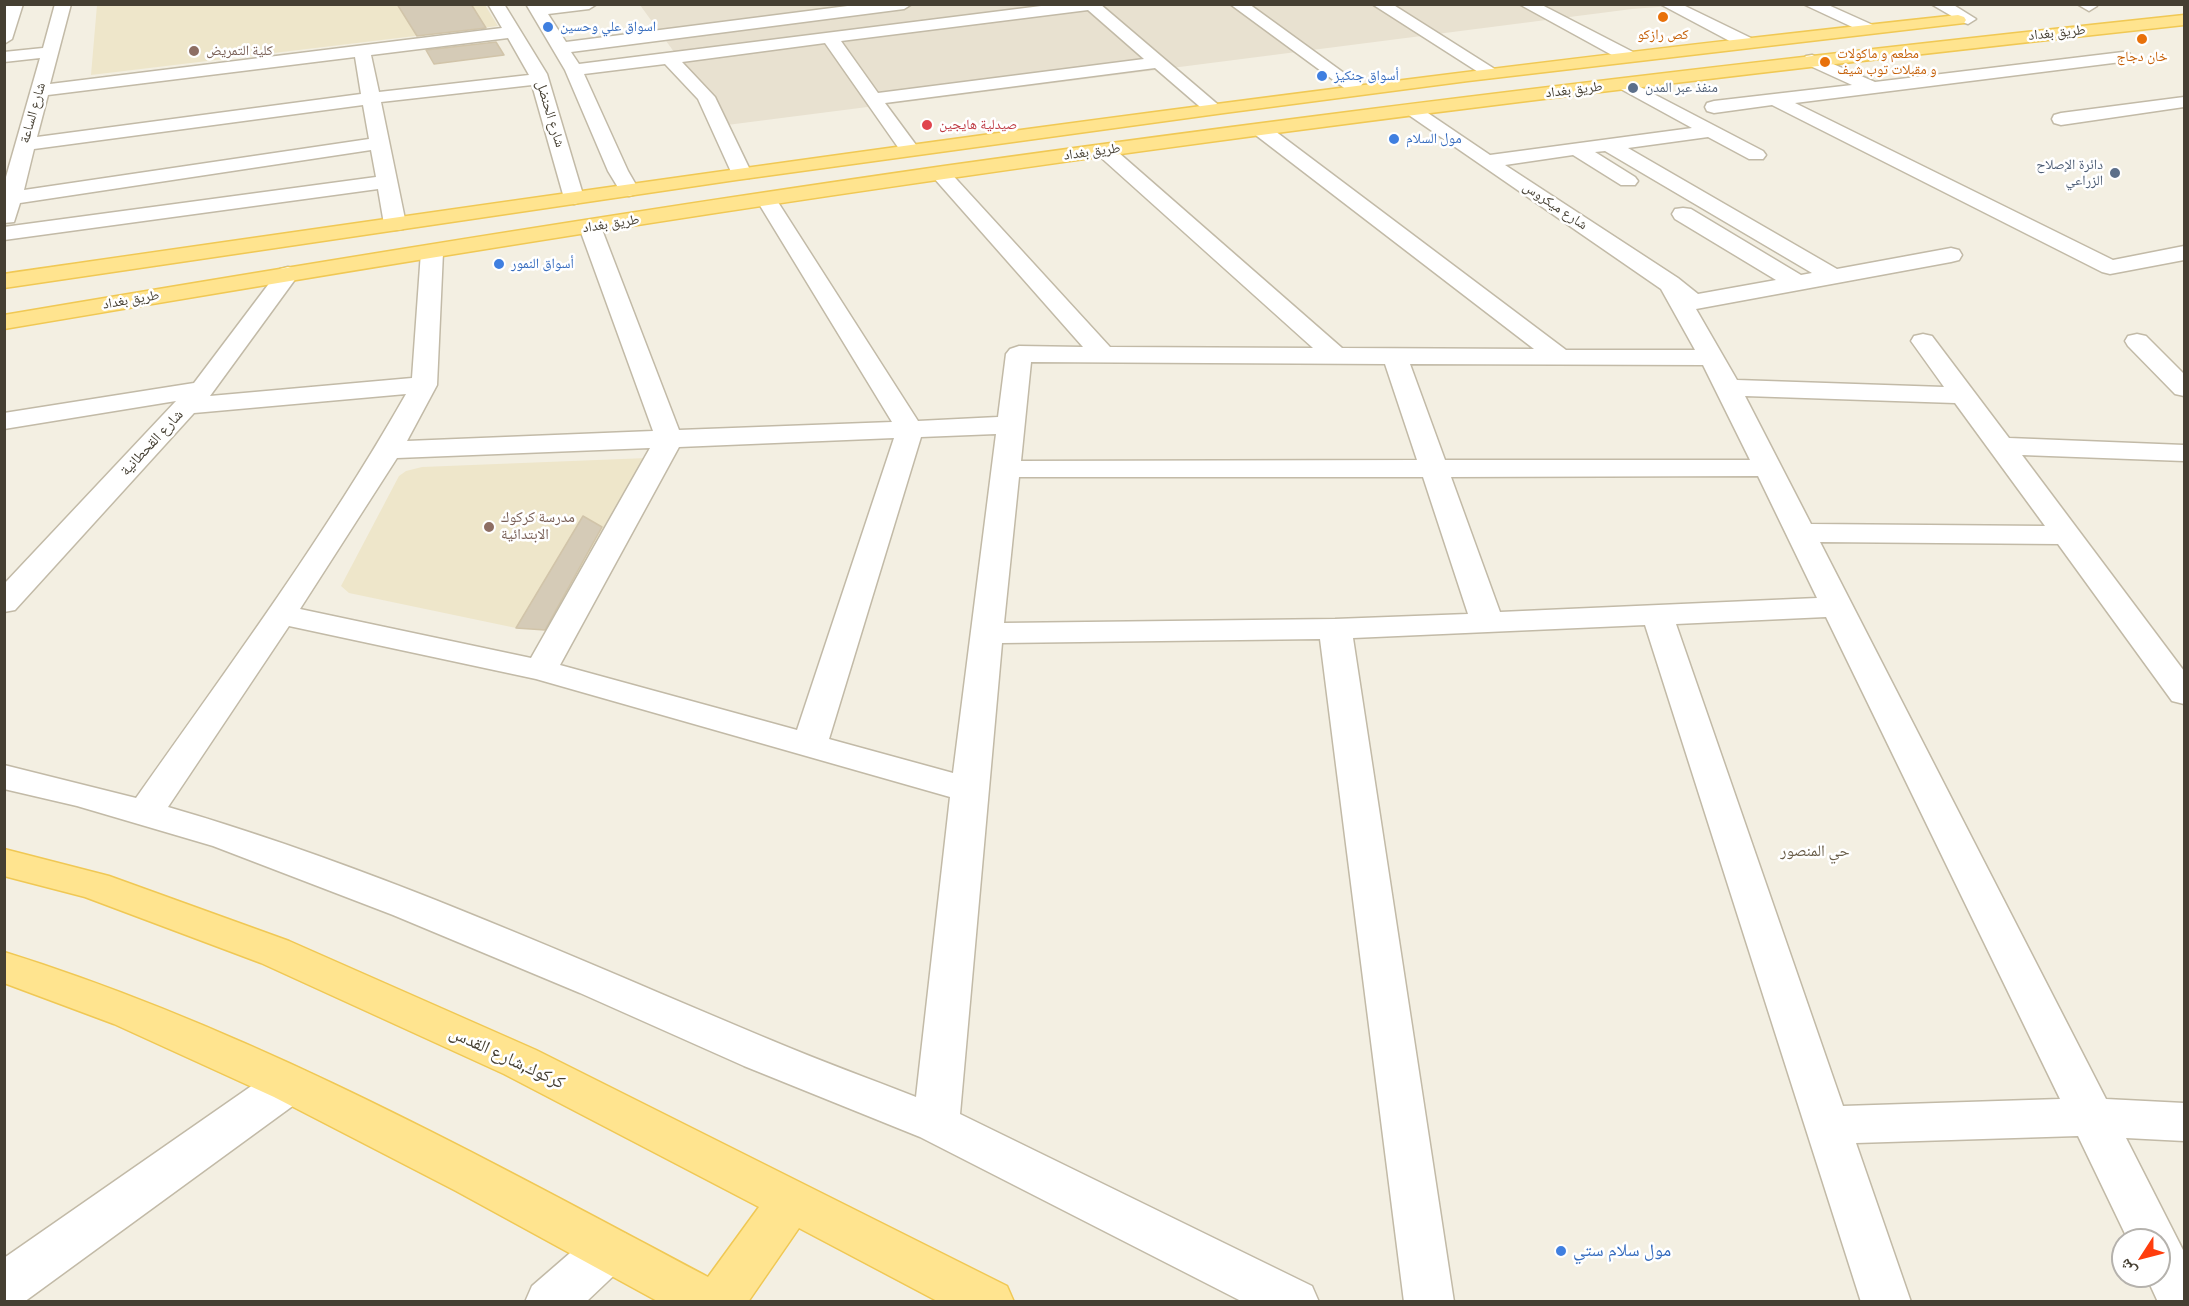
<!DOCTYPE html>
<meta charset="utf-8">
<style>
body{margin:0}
#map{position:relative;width:2189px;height:1306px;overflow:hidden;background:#f3efe2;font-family:"Fira Sans Condensed","Noto Naskh Arabic",sans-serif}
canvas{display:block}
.frame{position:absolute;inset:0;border:6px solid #453f32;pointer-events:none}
.north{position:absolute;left:2111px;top:1228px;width:60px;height:60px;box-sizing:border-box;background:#fff;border:2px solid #b5b2ad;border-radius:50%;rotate:234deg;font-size:16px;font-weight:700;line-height:24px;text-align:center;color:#453f32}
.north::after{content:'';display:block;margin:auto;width:21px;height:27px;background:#ff3d0d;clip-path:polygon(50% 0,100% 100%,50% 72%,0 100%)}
</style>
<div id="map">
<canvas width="2189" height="1306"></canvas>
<div class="frame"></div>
<div class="north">ش</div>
</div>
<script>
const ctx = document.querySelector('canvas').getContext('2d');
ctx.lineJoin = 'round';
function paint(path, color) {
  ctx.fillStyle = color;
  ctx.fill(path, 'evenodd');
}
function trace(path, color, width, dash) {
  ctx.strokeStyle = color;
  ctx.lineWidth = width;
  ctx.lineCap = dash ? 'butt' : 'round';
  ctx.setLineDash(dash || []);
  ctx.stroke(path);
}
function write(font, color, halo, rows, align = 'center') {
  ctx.font = font + ' "Fira Sans Condensed","Noto Naskh Arabic",sans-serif';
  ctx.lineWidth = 5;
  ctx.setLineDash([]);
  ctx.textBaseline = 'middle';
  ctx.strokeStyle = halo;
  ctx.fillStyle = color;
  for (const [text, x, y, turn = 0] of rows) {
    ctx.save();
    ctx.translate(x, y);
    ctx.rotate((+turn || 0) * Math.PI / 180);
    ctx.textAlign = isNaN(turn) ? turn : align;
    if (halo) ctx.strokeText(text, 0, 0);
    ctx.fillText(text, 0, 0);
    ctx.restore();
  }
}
const residential = new Path2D(`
 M640,5H1684L1632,9L727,125Z`);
const education = new Path2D(`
 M97,5H485L498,26L91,75Z
 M647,458L549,630L516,628L349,593L341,586L399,476L406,471L422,467Z`);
const building = new Path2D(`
 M397,4H471L486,28L417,36Z
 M496,42L504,55L434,64L426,50Z
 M583,516L602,527L545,630L516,628Z`);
const minor = new Path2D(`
 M7,4H23L12,39L4,44V12Z
 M55,4H71L50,84L502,28L488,4H504L547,74L584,198L581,202L574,204L567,202L564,198L532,85L381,102L406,224L403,229L395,230L387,229L384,224L378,189L4,240V227L376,177L371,150L20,203L14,222L4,223V184L40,58L4,62V52L43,48ZM508,38L529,75L379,92L371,55ZM355,57L361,94L37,137L48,95ZM363,105L369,139L24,190L34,149Z
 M526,4H597L589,9L548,14L566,42L863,4H912L904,9L571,52L579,64L1057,4H1100L1222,108L1220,112H1206L1155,68L885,103L919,149L916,153H902L825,43L682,62L715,97L752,174L749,178H735L732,174L698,99L665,64L584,74L628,171L639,190L636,194L629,196L622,194L608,171L565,70ZM1088,10L1144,59L878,93L841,41Z
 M1230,4H1249L1366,89L1363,93H1351Z
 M1372,4H1392L1501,73L1498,77H1486Z
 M1519,4H1540L1633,52L1636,56L1633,60H1621Z
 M1660,4H1681L1751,38L1753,42L1751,46H1739Z
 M1803,4H1826L1875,26L1877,29L1875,32H1863Z
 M1931,4H1952L1976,19L1968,24L1962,22Z
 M2077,4H2096L2097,6L2089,11Z
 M2123,52L2129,53L2132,57L2129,61L1795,103L2113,260L2184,246V260L2110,274L2102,272L1772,105L1714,113L1707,111L1705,107L1707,103L1714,101L1852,85L1806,64L1803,60L1806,56L1812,55L1875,82Z
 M1625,79L1763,151L1766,155L1763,159H1749L1708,137L1628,148L1837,269L1951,248L1959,250L1962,255L1959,260L1951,262L1696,309L1737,380L1944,387L1911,341L1914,336L1923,334L1932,336L2009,438L2184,445V461L2022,455L2184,671V704L2172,701L2058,544L1820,542L2106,1099L2184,1103V1141L2126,1138L2184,1252V1302H2158L2146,1276H2159V1240H2128L2078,1136L1856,1143L1911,1302H1861L1645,625L1353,638L1454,1302H1404L1320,639L1002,643L960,1114L1312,1286L1319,1302H1243L920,1137L744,1066L580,993L393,915L213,846L77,806L4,789V765L136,798C229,666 326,535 406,394L194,413L15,610L4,612V584L176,401L4,429V413L194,383L280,269L288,267L296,269L299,274L210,396L412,378L421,252L424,247L432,245L440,247L443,252L437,385L407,441L653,431L579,227L582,222L590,221L598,222L601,227L679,430L892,422L756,199L759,195L766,193L773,195L776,199L918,421L998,417L1006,354L1010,349L1019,346L1083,347L933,177L930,173L933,169H947L1110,347L1313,348L1097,154L1094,150L1097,146H1111L1342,348L1534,349L1253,133L1250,129L1253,125H1267L1566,350H1695L1661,289L1403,111L1405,107H1419L1490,155L1692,128L1619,88L1616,84L1619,80ZM1605,151L1812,273L1801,275L1691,209L1683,208L1675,209L1672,214L1675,219L1776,280L1698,294L1678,278L1505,165L1573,155L1621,185H1635L1638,181L1635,177L1595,152ZM1031,362L1385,364L1417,460L1021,461ZM1410,364L1703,365L1750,460H1445ZM1745,396L1955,403L2045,526L1811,524ZM996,434L953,773L829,739L921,437ZM894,438L797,730L560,665L679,447ZM650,448L531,658L300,609L397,458ZM1758,476L1817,598L1500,612L1451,477ZM1019,477H1423L1468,614L1335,619L1004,623ZM1826,617L2060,1099L1843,1106L1676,624ZM289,626L536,679L950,797L916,1097C868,1078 820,1061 773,1041C574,958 376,867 168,807Z
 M2184,97V107L2061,125L2054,123L2052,119L2054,115L2061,113Z
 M2137,334L2146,336L2184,374V396L2175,394L2128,346L2125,341L2128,336Z
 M289,1066L305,1071L311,1084L305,1097L24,1302H4V1258L273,1071Z
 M609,1227L626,1234L633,1249L626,1264L586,1302H525L532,1286L592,1234Z`);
const major = new Path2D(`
 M1958,15L1964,17L1966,20L1964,23L1468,81L1224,113L736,180L4,288V274C655,180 1305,85 1958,15Z
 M2184,15V25C1770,70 1356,119 944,179C630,224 317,276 4,329V315C317,262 630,211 944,166C1356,108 1770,59 2184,15Z
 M4,849L109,876L289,941L536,1050L1007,1286L1014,1302H939L799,1228L748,1302H659L456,1191L274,1097L114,1024L4,983V952C251,1029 480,1156 708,1277L759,1207L504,1074L261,963L85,897L4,876Z`);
const markers = [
 [1663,17,6,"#e8710a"],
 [548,27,6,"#3f7fe0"],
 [2142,39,6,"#e8710a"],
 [194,51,6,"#8d6e63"],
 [1825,62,6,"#e8710a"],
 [1322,76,6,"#3f7fe0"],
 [1633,88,6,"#5c6f8a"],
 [927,125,6,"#e0444e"],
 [1394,139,6,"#3f7fe0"],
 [2115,173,6,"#5c6f8a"],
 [499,264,6,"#3f7fe0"],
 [489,527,6,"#8d6e63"],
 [1561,1251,6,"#3f7fe0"]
];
const farShopnames = [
 ["اسواق علي وحسين",560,27],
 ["أسواق جنكيز",1334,76],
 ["مول السلام",1406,139],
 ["أسواق النمور",511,264]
];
const farStreetnames = [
 ["طريق بغداد",2057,33,-6],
 ["طريق بغداد",1574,90,-7],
 ["شارع الساعة",33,113,-74],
 ["شارع الحنضل",550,114,73],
 ["طريق بغداد",1092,152,-8],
 ["شارع ميكروس",1555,206,34],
 ["طريق بغداد",611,224,-9],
 ["طريق بغداد",131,300,-10]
];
const farFoodnames = [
 ["كص رازكو",1663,35],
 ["مطعم و ماكولات",1837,54,"left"],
 ["و مقبلات توب شيف",1837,70,"left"],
 ["خان دجاج",2142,57]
];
const farEducationnames = [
 ["كلية التمريض",206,51]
];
const farServicenames = [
 ["منفذ عبر المدن",1645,88],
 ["دائرة الإصلاح",2103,165,"right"],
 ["الزراعي",2103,181,"right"]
];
const farHealthnames = [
 ["صيدلية هايجين",939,125]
];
const streetNames = [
 ["شارع القحطانية",152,443,-47]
];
const educationNames = [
 ["مدرسة كركوك",501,518],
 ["الابتدائية",501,535]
];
const neighbourhoodNames = [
 ["حي المنصور",1815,852]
];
const nearStreetnames = [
 ["كركوك,شارع القدس",507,1058,25]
];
const nearShopnames = [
 ["مول سلام ستي",1573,1251]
];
paint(residential, '#e8e1d0');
paint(education, '#eee6ca');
paint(building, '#d5cbb7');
trace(building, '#d1c4a9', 1.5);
trace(minor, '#c2baa7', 3);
trace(major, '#f0c854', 3);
paint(minor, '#fff');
paint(major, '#ffe48f');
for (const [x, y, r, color] of markers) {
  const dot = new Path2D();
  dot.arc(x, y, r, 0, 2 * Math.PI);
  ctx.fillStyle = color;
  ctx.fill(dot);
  trace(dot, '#fff', 2);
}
write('14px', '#366cbe', '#fff', farShopnames, 'left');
write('14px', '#453f32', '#fff', farStreetnames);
write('14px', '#c56008', '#fff', farFoodnames);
write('14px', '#785e54', '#fff', farEducationnames, 'left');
write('14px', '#4e5e75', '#fff', farServicenames, 'left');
write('14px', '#be3a42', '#fff', farHealthnames, 'left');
write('15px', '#453f32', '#fff', streetNames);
write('15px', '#785e54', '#fff', educationNames, 'left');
write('16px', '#695d48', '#fff', neighbourhoodNames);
write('18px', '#453f32', '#fff', nearStreetnames);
write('18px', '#366cbe', '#fff', nearShopnames, 'left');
</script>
